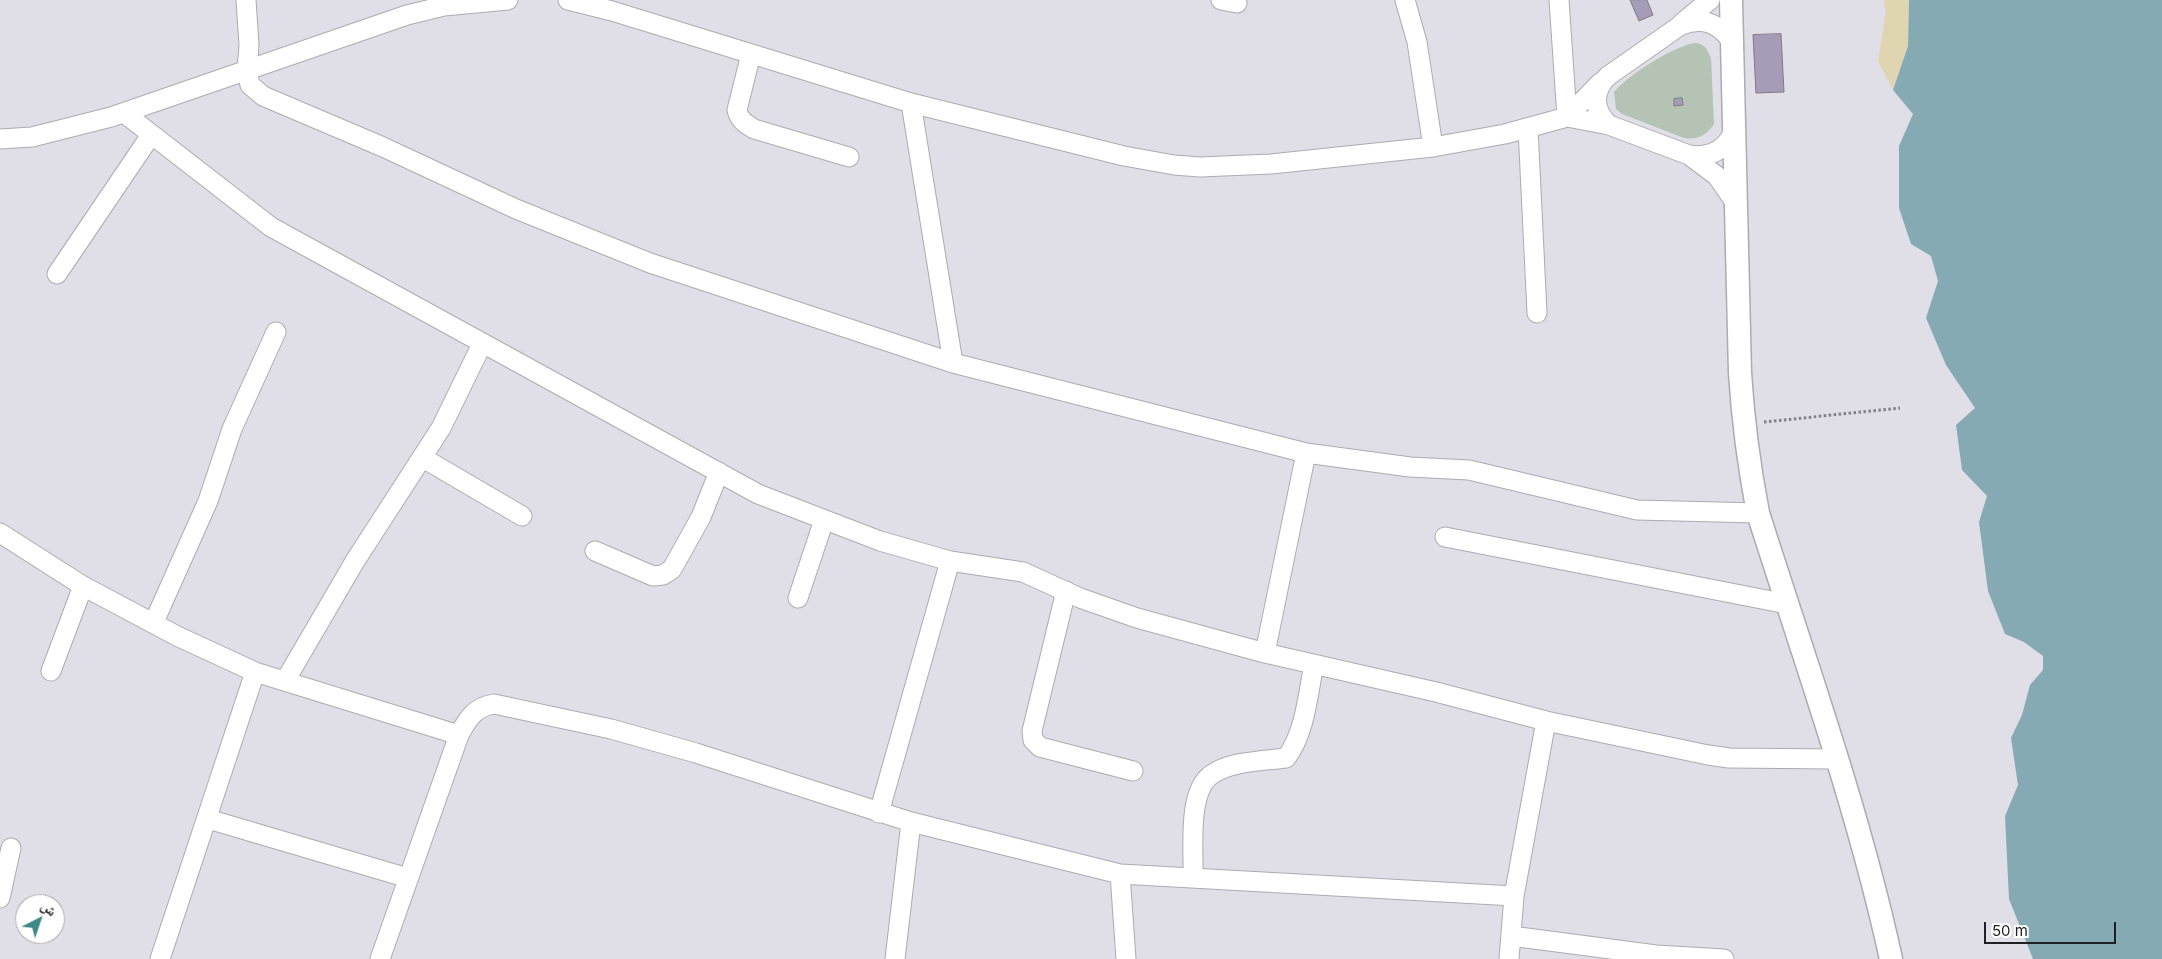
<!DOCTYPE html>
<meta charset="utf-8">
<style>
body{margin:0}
#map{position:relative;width:2162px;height:959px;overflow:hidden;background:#e0dee6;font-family:Inter,"Noto Naskh Arabic",sans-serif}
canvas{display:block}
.north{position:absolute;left:15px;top:894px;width:50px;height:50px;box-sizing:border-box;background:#fff;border:1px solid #a6a5a7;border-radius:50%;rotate:41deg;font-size:14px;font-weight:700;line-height:20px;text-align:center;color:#201f22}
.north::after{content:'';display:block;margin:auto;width:18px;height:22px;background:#408885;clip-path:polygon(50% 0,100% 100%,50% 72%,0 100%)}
.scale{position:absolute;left:1984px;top:922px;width:132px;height:22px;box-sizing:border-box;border:2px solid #201f22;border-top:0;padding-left:6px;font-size:15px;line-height:18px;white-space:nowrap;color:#201f22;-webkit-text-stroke:4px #fff;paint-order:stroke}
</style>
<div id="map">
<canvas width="2162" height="959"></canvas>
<div class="north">ش</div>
<div class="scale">50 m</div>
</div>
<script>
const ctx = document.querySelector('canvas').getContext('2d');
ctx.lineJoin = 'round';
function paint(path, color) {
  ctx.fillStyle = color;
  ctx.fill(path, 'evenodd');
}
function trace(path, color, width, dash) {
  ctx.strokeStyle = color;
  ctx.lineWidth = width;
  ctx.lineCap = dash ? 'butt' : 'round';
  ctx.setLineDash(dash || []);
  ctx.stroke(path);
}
const green = new Path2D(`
 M1695,43C1705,44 1707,49 1711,58L1714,124C1706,136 1697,140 1684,138L1622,114L1616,109L1614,92C1628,75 1674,46 1695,43Z`);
const sand = new Path2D(`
 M1884,0H1909L1908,46L1893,90L1878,61L1886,12Z`);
const water = new Path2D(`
 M1909,0H2162V959H2033L2009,899L2005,816L2018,785L2011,738L2022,715L2030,685L2043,670V656L2024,642L2005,634L1988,591L1979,522L1987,496L1962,470L1956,425L1975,408L1946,365L1926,318L1938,281L1931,256L1911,244L1899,208V146L1913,114L1893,90L1908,46Z`);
const building = new Path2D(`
 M1647,0L1653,15L1639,21L1630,0Z
 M1781,34L1784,92L1756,93L1753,35Z
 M1682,98L1683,105L1674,106V99Z`);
const path = new Path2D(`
 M1764,422L1900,408`);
const minor = new Path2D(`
 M246,0L249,45L247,71L250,85L263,96L383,147L516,209L650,263L953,363L1306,453L1410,467L1469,470L1637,510L1758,513
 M568,0L612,11L911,103L1124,156L1174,165L1200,167L1271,164L1433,147L1505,134L1567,117L1559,0
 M1221,0L1237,3
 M1405,0L1417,42L1433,147
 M1682,23L1710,0
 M1732,42C1719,23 1703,17 1681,25L1608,76C1592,92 1593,110 1609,125L1689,155C1709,158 1726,151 1734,130
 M751,54L737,110C739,120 746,124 754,129L849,157
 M1600,83L1567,117L1609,125
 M911,103L953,363
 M124,113L271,227L758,494L880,541L950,561L1023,572L1080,598L1137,618L1265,653L1436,692L1546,721L1708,755L1729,758L1836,759
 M1528,128L1537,313
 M0,139L32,137L111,117L407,15L444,6L508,0
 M1689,155L1717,176L1735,202
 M57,274L151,135
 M423,458L522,516
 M0,533L83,586L177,636L255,672L459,735
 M1445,537L1787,604
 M595,551L653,576L663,575L672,569L701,517L719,472
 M1066,591L1032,731L1033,740L1040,747L1133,771
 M798,598L824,520
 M154,622L208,501L232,429L276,332
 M1265,653L1306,453
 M51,671L83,586
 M285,681L355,561L441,428L482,344
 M879,813L950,561
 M208,819L408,878
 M1120,874L1126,959
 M1193,877C1194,850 1187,792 1211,775C1230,761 1263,761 1286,758C1305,734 1308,694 1314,664
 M0,898L11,848
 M1511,936L1656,955L1724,959
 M160,959L255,672
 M380,959L459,735C468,718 475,707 494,704L611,729L696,753L911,822L1120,874L1514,896
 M895,959L911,822
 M1509,959L1514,896L1546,721`);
const tertiary = new Path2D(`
 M1731,0L1740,373C1743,420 1749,466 1758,513C1805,661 1858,808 1891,959`);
paint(green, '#b4c3b4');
paint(sand, '#dfd6b1');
paint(water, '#85aab3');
paint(building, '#a59cb8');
trace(building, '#7e7c83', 1);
trace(minor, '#adabb2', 21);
trace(tertiary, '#adabb2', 25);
trace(path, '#828086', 3, [2.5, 2.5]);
trace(minor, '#fff', 19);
trace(tertiary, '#fff', 22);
</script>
